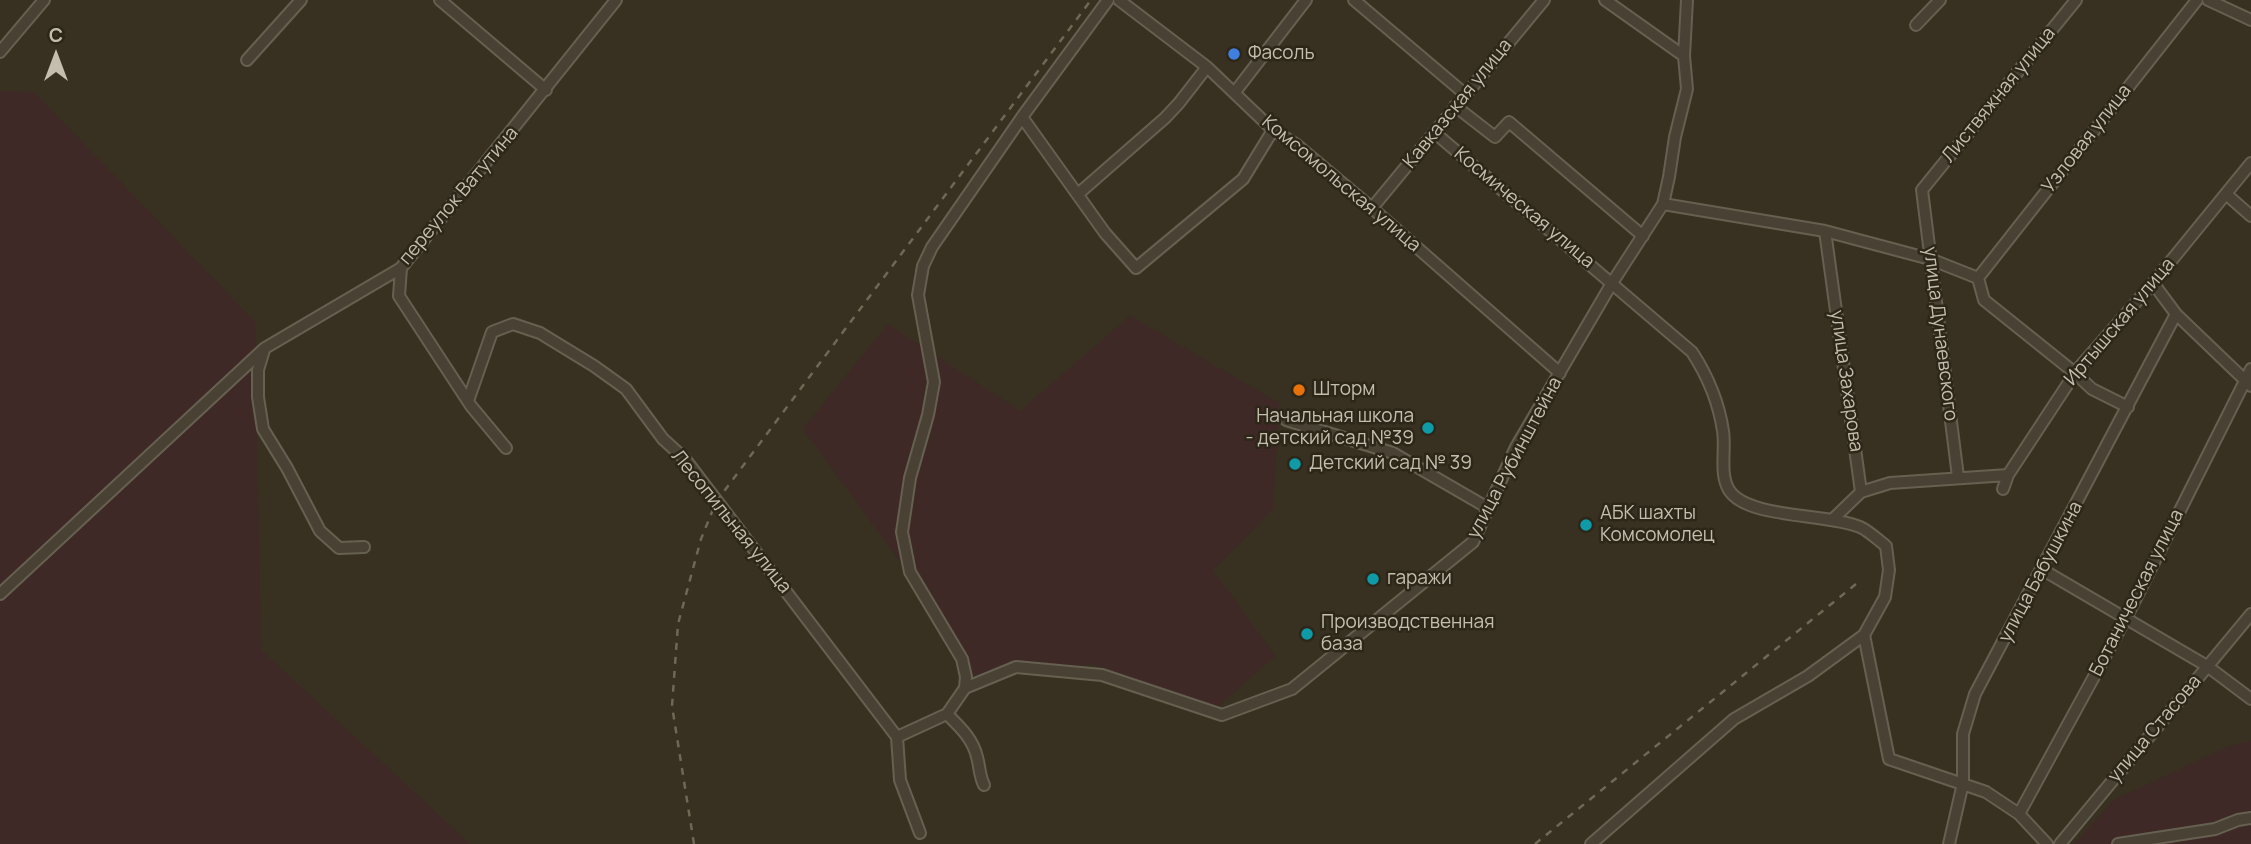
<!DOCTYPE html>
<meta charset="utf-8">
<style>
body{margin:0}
#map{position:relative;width:2251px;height:844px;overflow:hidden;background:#383020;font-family:Manrope,sans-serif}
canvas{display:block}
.north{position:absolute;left:21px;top:21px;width:70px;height:70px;-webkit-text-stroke:5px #2d2719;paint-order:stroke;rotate:0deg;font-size:19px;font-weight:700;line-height:28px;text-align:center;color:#c5beae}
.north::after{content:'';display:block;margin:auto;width:24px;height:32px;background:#c5beae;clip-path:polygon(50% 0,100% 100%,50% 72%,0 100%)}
</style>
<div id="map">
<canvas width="2251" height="844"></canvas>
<div class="north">С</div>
</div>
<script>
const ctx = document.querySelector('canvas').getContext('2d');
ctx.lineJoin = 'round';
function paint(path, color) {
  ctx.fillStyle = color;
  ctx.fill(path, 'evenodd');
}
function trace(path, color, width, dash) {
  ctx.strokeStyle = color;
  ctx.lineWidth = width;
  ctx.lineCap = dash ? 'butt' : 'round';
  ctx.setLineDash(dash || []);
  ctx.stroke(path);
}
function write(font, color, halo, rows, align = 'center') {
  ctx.font = font + ' Manrope,sans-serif';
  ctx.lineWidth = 5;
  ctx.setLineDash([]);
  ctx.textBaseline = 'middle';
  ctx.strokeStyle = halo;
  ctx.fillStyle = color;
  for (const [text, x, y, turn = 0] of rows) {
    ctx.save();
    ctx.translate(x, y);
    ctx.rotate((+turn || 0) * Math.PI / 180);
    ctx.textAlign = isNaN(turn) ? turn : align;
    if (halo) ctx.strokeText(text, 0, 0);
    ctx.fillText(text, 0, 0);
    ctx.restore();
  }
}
const green = new Path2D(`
 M0,91L34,92L255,322L261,650L470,844H0Z
 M1130,316L1279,403L1273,509L1213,570L1275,656L1216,708L1093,664L963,677L907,571L803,429L888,324L1020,411Z
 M2251,740V844H2074L2114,800L2227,747Z`);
const minor = new Path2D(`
 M440,0L546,90
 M1119,0L1207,67L1273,130L1297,145L1372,208L1560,373
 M1354,0L1465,94
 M1605,0L1684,56
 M2208,0L2251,20
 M1916,25L1940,0
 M0,52L44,0
 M247,60L301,0
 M1235,92L1306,0
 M1455,106L1495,137L1509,122L1643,236
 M1022,117L1105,233L1136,268L1243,179L1273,130
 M1435,133L1692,352C1707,375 1719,404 1723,431C1726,449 1719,474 1729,490C1747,519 1827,513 1860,527C1869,531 1878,540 1886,546L1889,570L1885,597L1864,635L1808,676L1734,719L1591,844
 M1078,194L1165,118L1179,103L1207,67
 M2226,194L2251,216
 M1663,204L1825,231L1930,259L1978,278
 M1372,208L1544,0
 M1825,231L1861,492L1832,520
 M401,268L399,296L471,406L506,448
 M1978,278L2197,0
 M1978,278L1984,300L2075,373L2092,389L2128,407
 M2153,283L2176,314L2251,386
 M264,350L258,370V397L263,429L287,468L320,531L339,548L364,547
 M468,401L492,332L513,324L540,333L594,366L626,389L663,439L685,459L897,737
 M1286,420L1393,453L1488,508
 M1958,477L1922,190L2076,0
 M2003,489L2008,475L2077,370L2153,283L2251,163
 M1861,492L1890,483L2008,475
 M2043,570L2207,666L2251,699
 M0,594L265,348L401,268L616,0
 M1864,635L1889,759L1986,792L2019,814L2047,844
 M965,688L1016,667L1102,675L1222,715L1292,689L1473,542L1516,447L1612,283L1663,204L1669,177L1675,137L1687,89L1684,56L1687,0
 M984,785C979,775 980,767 977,757C973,739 960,727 947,714L965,688L966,677L962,659L910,572L902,532L910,478L928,415L934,382L918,295L923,266L932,247L1022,117L1108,0
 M2019,814L2126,618L2251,369
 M920,833L900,780L897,737L947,714
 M1949,844L1963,783V734L1975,694L2176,314
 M2060,844L2251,614
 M2118,844L2215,829L2238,820L2251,818`);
const rail = new Path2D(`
 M694,844L672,706L678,624L701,539L716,502L1091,0
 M1535,844L1856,584`);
const markers = [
 [1234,54,7,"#3f7fe0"],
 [1299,390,7,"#e8710a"],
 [1428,428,7,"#0f9aa8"],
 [1295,464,7,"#0f9aa8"],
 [1586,525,7,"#0f9aa8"],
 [1373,579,7,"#0f9aa8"],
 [1307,634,7,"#0f9aa8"]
];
const poiNames = [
 ["Фасоль",1248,54],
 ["Шторм",1313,390],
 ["Начальная школа",1414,417,"right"],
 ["- детский сад №39",1414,439,"right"],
 ["Детский сад № 39",1309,464],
 ["АБК шахты",1600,514],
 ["Комсомолец",1600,536],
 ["гаражи",1387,579],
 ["Производственная",1321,623],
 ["база",1321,645]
];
const streetNames = [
 ["Листвяжная улица",1999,95,-51],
 ["Кавказская улица",1458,104,-51],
 ["Узловая улица",2087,139,-52],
 ["Комсомольская улица",1341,184,40],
 ["переулок Ватутина",459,196,-50],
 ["Космическая улица",1524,208,40],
 ["Иртышская улица",2120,322,-50],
 ["улица Дунаевского",1940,334,83],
 ["улица Захарова",1846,381,82],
 ["улица Рубинштейна",1515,458,-62],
 ["Лесопильная улица",731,522,51],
 ["улица Бабушкина",2041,572,-62],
 ["Ботаническая улица",2137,593,-63],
 ["улица Стасова",2155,729,-50]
];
paint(green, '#3e2926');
trace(minor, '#666051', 14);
trace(minor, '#494234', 10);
trace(rail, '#706755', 2.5, [7, 7]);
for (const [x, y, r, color] of markers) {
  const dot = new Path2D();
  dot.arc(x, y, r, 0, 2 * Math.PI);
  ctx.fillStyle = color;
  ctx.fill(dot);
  trace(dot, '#2d2719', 2.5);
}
write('19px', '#c5beae', '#2d2719', poiNames, 'left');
write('19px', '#c5beae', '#2d2719', streetNames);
</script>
